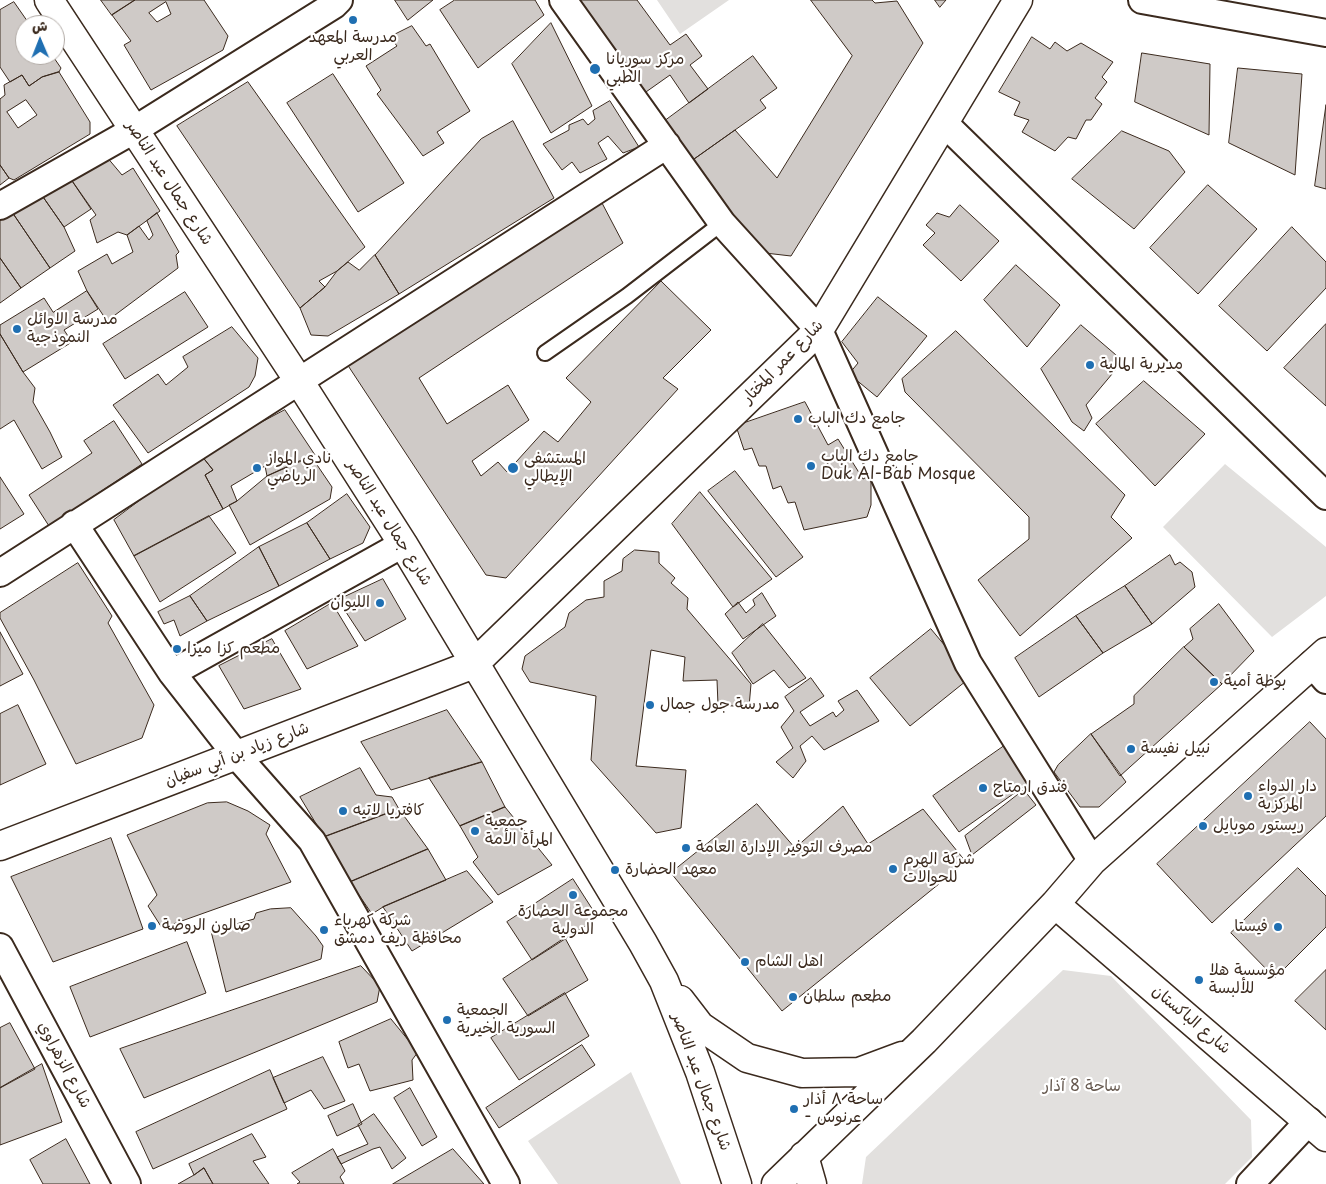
<!DOCTYPE html>
<meta charset="utf-8">
<style>
body{margin:0}
#map{position:relative;width:1326px;height:1184px;overflow:hidden;background:#fff;font-family:"Playpen Sans","Playpen Sans Arabic",sans-serif}
canvas{display:block}
.north{position:absolute;left:15px;top:15px;width:50px;height:50px;box-sizing:border-box;background:#fff;border:1px solid #b1aaa5;border-radius:50%;rotate:359deg;font-size:14px;font-weight:700;line-height:20px;text-align:center;color:#3b2a1e}
.north::after{content:'';display:block;margin:auto;width:18px;height:22px;background:#1f6fb2;clip-path:polygon(50% 0,100% 100%,50% 72%,0 100%)}
</style>
<div id="map">
<canvas width="1326" height="1184"></canvas>
<div class="north">ش</div>
</div>
<script>
const ctx = document.querySelector('canvas').getContext('2d');
ctx.lineJoin = 'round';
function paint(path, color) {
  ctx.fillStyle = color;
  ctx.fill(path, 'evenodd');
}
function trace(path, color, width, dash) {
  ctx.strokeStyle = color;
  ctx.lineWidth = width;
  ctx.lineCap = dash ? 'butt' : 'round';
  ctx.setLineDash(dash || []);
  ctx.stroke(path);
}
function write(font, color, halo, rows, align = 'center') {
  ctx.font = font + ' "Playpen Sans","Playpen Sans Arabic",sans-serif';
  ctx.lineWidth = 4.5;
  ctx.setLineDash([]);
  ctx.textBaseline = 'middle';
  ctx.strokeStyle = halo;
  ctx.fillStyle = color;
  for (const [text, x, y, turn = 0] of rows) {
    ctx.save();
    ctx.translate(x, y);
    ctx.rotate((+turn || 0) * Math.PI / 180);
    ctx.textAlign = isNaN(turn) ? turn : align;
    if (halo) ctx.strokeText(text, 0, 0);
    ctx.fillText(text, 0, 0);
    ctx.restore();
  }
}
const green = new Path2D(`
 M657,0H729L680,34Z
 M1225,464L1326,547V596L1272,637L1163,527Z
 M1063,970L1111,976L1251,1120L1252,1157L1225,1184H862L866,1157Z
 M631,1072L681,1184H558L528,1141Z`);
const building = new Path2D(`
 M101,0H135L112,15Z
 M135,0H204L228,36L223,50L151,90L124,45L131,41L112,15ZM166,2L171,14L157,22L149,13Z
 M395,0H433L408,20Z
 M455,0H535L544,15L478,68L440,10Z
 M565,0H637L670,45L686,34L702,56L690,65L708,89L689,103L670,75L636,99Z
 M811,0H872L875,3L897,1L923,43L791,256L748,251L687,164L735,130L777,178L852,56Z
 M935,0H946L940,7Z
 M14,2L30,25H25V55H52L61,68L59,72L42,77L29,86L22,75L10,82L0,67V10Z
 M551,23L592,106L551,133L512,64Z
 M412,26L426,46L430,44L470,111L437,132L444,143L423,156L377,94L381,90L366,66L397,46L390,37Z
 M1032,37L1050,49L1055,42L1067,51L1081,43L1113,62L1102,77L1107,82L1095,98L1102,104L1091,120H1086L1076,139L1068,137L1055,151L1022,132L1029,120L1014,115L1020,102L999,92Z
 M1142,53L1210,64L1209,135L1135,102Z
 M753,56L777,88L760,100L766,108L687,164L658,126Z
 M1238,68L1302,74L1295,175L1229,143Z
 M59,72L90,122V134L14,180L9,178L0,165V99L5,95L4,85L22,75L29,86L42,77ZM26,100L37,115L18,128L7,112Z
 M333,74L404,183L358,212L287,103Z
 M248,82L365,247L337,271L319,281L325,287L300,308L177,126Z
 M610,101L639,147L623,153L608,136L598,143L607,159L580,173L572,162L562,170L543,144L569,130V125L583,119L588,125L595,119L593,111Z
 M1326,105V189L1315,186Z
 M513,121L554,198L399,294L375,255L481,139Z
 M1122,131L1169,151L1185,172L1134,229L1072,179Z
 M106,156L122,175L133,168L160,211L127,235L118,232L97,243L90,220L96,215L68,175Z
 M0,165L9,178L0,185Z
 M68,175L91,209L64,227L41,194Z
 M1208,185L1257,229L1198,294L1150,248Z
 M41,194L64,227L75,251L50,268L12,212Z
 M602,203L623,243L419,378L447,424L508,385L529,420L472,461L481,476L498,462L507,472L544,431L558,442L591,402L566,378L661,281L711,330L663,378L678,389L506,578L486,575L345,361Z
 M960,205L999,241L961,281L923,245L935,233L926,225L937,213L949,217Z
 M12,212L50,268L21,288L0,258V220Z
 M157,213L179,252L176,255L178,268L107,321L87,291L78,271L107,254L112,264L133,252L127,235L139,226L149,240L153,235L147,221Z
 M1292,227L1326,262V288L1267,351L1219,306Z
 M375,255L399,294L328,336L311,335L300,308L325,287L337,271L348,262L359,270Z
 M0,258L21,288L0,303Z
 M1016,265L1060,305L1027,347L984,300Z
 M87,291L98,309L64,330L72,342L23,372L0,334V325L44,298L53,312Z
 M185,292L208,327L125,379L103,344Z
 M878,297L927,336L877,397L849,374L858,363L842,342Z
 M1326,324V406L1284,368Z
 M1081,325L1123,361L1086,405L1092,418L1084,431L1072,422L1041,369Z
 M232,327L258,358L255,376L249,387L148,453L113,405L158,374L166,385L188,367L183,357Z
 M956,331L1125,495L1111,517L1132,538L1020,636L978,580L1029,539V517L905,392L902,379Z
 M0,334L23,372L35,388L33,402L50,432L62,457L42,469L14,420L0,429Z
 M1144,381L1205,434L1155,486L1096,424Z
 M805,402L828,445L838,439L863,479L871,475V505L867,517L804,530L795,502L788,503L781,486L773,489L766,466H759L752,448L744,450L736,426Z
 M285,410L315,455L267,476L265,466L231,486L237,501L223,509L205,475L213,470L201,455Z
 M114,421L142,464L49,526L29,495L92,453L84,441Z
 M201,455L213,470L205,475L223,509L134,556L114,520Z
 M311,456L332,487L330,499L250,545L229,505L237,501L267,476Z
 M735,471L803,557L776,577L708,491Z
 M0,477L24,514L0,529Z
 M700,492L772,579L733,607L672,524Z
 M347,494L370,527L363,543L330,559L307,523Z
 M209,516L236,553L160,602L134,556Z
 M307,523L330,559L279,586L259,547Z
 M259,547L279,586L207,621L190,596Z
 M635,550L659,552V563L675,578L671,583L688,598L687,609L751,684L749,707L718,705L717,680L683,681L685,657L651,650L636,766L686,770L681,828L656,833L591,760L596,696L530,682L522,669L525,656L565,627L569,613L586,600L604,597V581L622,571L623,559Z
 M1170,555L1175,565L1180,562L1192,572L1195,587L1152,624L1125,586Z
 M78,563L112,616L108,623L154,705L142,738L76,764L34,680L0,618V613Z
 M383,579L406,619L365,641L338,600Z
 M1125,586L1152,624L1103,653L1076,616Z
 M762,593L776,616L743,639L725,614L738,602L746,613L755,605L753,600Z
 M190,596L207,621L180,636L174,620L164,624L158,612Z
 M332,603L358,646L307,669L285,631Z
 M1219,604L1254,651L1222,684L1184,647L1193,639L1190,629Z
 M1076,616L1103,653L1039,697L1015,658Z
 M763,624L806,678L789,688L774,670L753,684L732,653Z
 M931,629L971,677L910,726L870,678Z
 M0,632L23,674L0,686Z
 M272,639L301,689L244,709L219,666Z
 M1184,647L1222,684L1120,776L1091,734L1134,704V696Z
 M811,678L824,696L800,712L810,726L833,712L836,717L844,710L838,701L857,690L879,721L824,750L812,736L800,746L806,761L793,778L776,762L793,748L781,727L794,711L785,697Z
 M18,705L46,764L0,785V714Z
 M447,710L482,762L391,790L361,742Z
 M1310,722L1326,739V816L1212,923L1157,864Z
 M1091,734L1126,782L1099,807H1080L1054,772L1058,765Z
 M1007,744L1033,780L959,832L933,796Z
 M482,762L505,807L460,826L429,778Z
 M360,768L376,795L392,797L399,809L324,837L300,797Z
 M1024,790L1036,805L972,855L965,836Z
 M227,802L248,811L270,825L266,834L291,882L162,928L148,906L157,895L127,835L207,803Z
 M757,804L795,848L843,806L868,844L923,809L966,862L782,1011L671,873Z
 M505,807L552,865L498,895L473,862L478,857L460,826Z
 M399,809L428,849L350,882L324,837Z
 M111,838L143,929L53,962L11,877Z
 M428,849L446,880L383,907L372,914L350,882Z
 M1298,868L1326,896V927L1275,978L1231,933Z
 M467,871L493,902L412,951L383,907Z
 M573,879L598,918L532,960L507,922Z
 M291,908L316,936L323,946L321,959L226,992L211,931L254,919L256,913L270,909Z
 M565,938L588,980L528,1016L503,979Z
 M187,942L206,993L90,1037L70,987Z
 M361,966L380,986L377,1002L144,1098L120,1049Z
 M1326,970V1030L1295,1001Z
 M565,993L589,1036L519,1080L491,1038Z
 M391,1019L418,1052L412,1060L413,1080L370,1091L359,1064L348,1068L339,1042Z
 M10,1023L35,1069L0,1088V1028Z
 M582,1045L595,1065L499,1128L486,1108Z
 M323,1057L345,1101L324,1109L311,1090L284,1103L273,1078Z
 M42,1064L62,1122L0,1145V1088Z
 M270,1070L287,1109L153,1169L136,1132Z
 M410,1088L437,1137L422,1146L394,1098Z
 M353,1104L362,1124L337,1136L328,1116Z
 M374,1114L406,1158L392,1169L380,1147L373,1149L341,1164L337,1157L368,1144L358,1125Z
 M252,1134L266,1157L253,1161L269,1184H213L204,1168L194,1175L189,1164Z
 M66,1139L90,1184H43L30,1160Z
 M333,1149L345,1171L340,1177L344,1184H297L300,1182L292,1173Z
 M453,1149L484,1184H393Z
 M204,1168L213,1184H178L194,1175Z`);
const lane = new Path2D(`
 M545,353L627,296L722,223`);
const street = new Path2D(`
 M563,0L722,223L819,330L968,663L1092,861
 M1142,0L1326,33
 M944,123L1326,496
 M0,206L134,130L334,5L339,0
 M74,524L172,673L237,756L312,841L506,1184
 M0,573L667,145
 M1312,664L1326,680
 M172,673L403,544
 M0,947L127,1184
 M1250,1184L1309,1121`);
const secondary = new Path2D(`
 M49,0L299,381L403,544L643,943L664,981L700,1072L737,1184
 M0,846L474,664L819,330L1018,0
 M1055,904L1326,1137
 M680,1000L700,1026L747,1058L802,1073L859,1072L902,1056
 M804,1156L812,1184
 M776,1184L924,1041L1055,904L1092,861L1326,652`);
const markers = [
 [353,20,5,"#1f6fb2"],
 [595,69,6,"#1f6fb2"],
 [17,329,5,"#1f6fb2"],
 [1090,365,5,"#1f6fb2"],
 [798,419,5,"#1f6fb2"],
 [811,466,5,"#1f6fb2"],
 [257,468,5,"#1f6fb2"],
 [513,468,6,"#1f6fb2"],
 [380,603,5,"#1f6fb2"],
 [177,649,5,"#1f6fb2"],
 [1214,682,5,"#1f6fb2"],
 [650,705,5,"#1f6fb2"],
 [1131,749,5,"#1f6fb2"],
 [983,788,5,"#1f6fb2"],
 [1248,796,5,"#1f6fb2"],
 [343,811,5,"#1f6fb2"],
 [1203,826,5,"#1f6fb2"],
 [475,831,5,"#1f6fb2"],
 [686,848,5,"#1f6fb2"],
 [893,869,5,"#1f6fb2"],
 [615,870,5,"#1f6fb2"],
 [573,895,5,"#1f6fb2"],
 [152,926,5,"#1f6fb2"],
 [1278,927,5,"#1f6fb2"],
 [324,930,5,"#1f6fb2"],
 [745,962,5,"#1f6fb2"],
 [1199,980,5,"#1f6fb2"],
 [793,997,5,"#1f6fb2"],
 [447,1020,5,"#1f6fb2"],
 [794,1109,5,"#1f6fb2"]
];
const poiNames = [
 ["مدرسة المعهد",353,38,"center"],
 ["العربي",353,56,"center"],
 ["مركز سوريانا",606,60],
 ["الطبي",606,78],
 ["مدرسة الاوائل",27,320],
 ["النموذجية",27,338],
 ["مديرية المالية",1100,365],
 ["جامع دك الباب",808,419],
 ["جامع دك الباب",821,457],
 ["Duk Al-Bab Mosque",821,475],
 ["نادي المواز",267,459],
 ["الرياضي",267,477],
 ["المستشفى",524,459],
 ["الإيطالي",524,477],
 ["الليوان",370,603,"right"],
 ["مطعم كزا ميزا",187,649],
 ["بوظة أمية",1224,682],
 ["مدرسة جول جمال",660,705],
 ["نبيل نفيسة",1141,749],
 ["دار الدواء",1258,787],
 ["المركزية",1258,805],
 ["فندق ارمتاج",993,788],
 ["كافتريا لاتيه",353,811],
 ["جمعية",485,822],
 ["المرأة الأمة",485,840],
 ["ريستور موبايل",1213,826],
 ["مصرف التوفير الإدارة العامة",696,848],
 ["شركة الهرم",903,860],
 ["للحوالات",903,878],
 ["معهد الحضارة",625,870],
 ["مجموعة الحضارة",573,912,"center"],
 ["الدولية",573,930,"center"],
 ["شركة كهرباء",334,921],
 ["محافظة ريف دمشق",334,939],
 ["صالون الروضة",162,926],
 ["فيستا",1268,927,"right"],
 ["اهل الشام",755,962],
 ["مؤسسة هلا",1209,971],
 ["للألبسة",1209,989],
 ["مطعم سلطان",803,997],
 ["الجمعية",457,1011],
 ["السورية الخيرية",457,1029],
 ["ساحة ٨ أذار",804,1100],
 ["- عرنوس",804,1118]
];
const streetNames = [
 ["شارع جمال عبد الناصر",169,183,57],
 ["شارع عمر المختار",783,362,-46],
 ["شارع جمال عبد الناصر",389,523,58],
 ["شارع زياد بن أبي سفيان",237,755,-21],
 ["شارع الباكستان",1191,1020,40],
 ["شارع الزهراوي",64,1065,62],
 ["شارع جمال عبد الناصر",701,1082,70]
];
const parkNames = [
 ["ساحة 8 آذار",1082,1087]
];
paint(green, '#e2e0de');
paint(building, '#cfcac7');
trace(building, '#3b2a1e', 1);
trace(lane, '#3b2a1e', 18);
trace(street, '#3b2a1e', 30);
trace(secondary, '#3b2a1e', 31);
trace(lane, '#fff', 14);
trace(street, '#fff', 26);
trace(secondary, '#fff', 28);
for (const [x, y, r, color] of markers) {
  const dot = new Path2D();
  dot.arc(x, y, r, 0, 2 * Math.PI);
  ctx.fillStyle = color;
  ctx.fill(dot);
  trace(dot, '#fff', 2);
}
write('16px', '#3b2a1e', '#fff', poiNames, 'left');
write('16px', '#3b2a1e', '#fff', streetNames);
write('16px', '#65584e', '#fff', parkNames);
</script>
